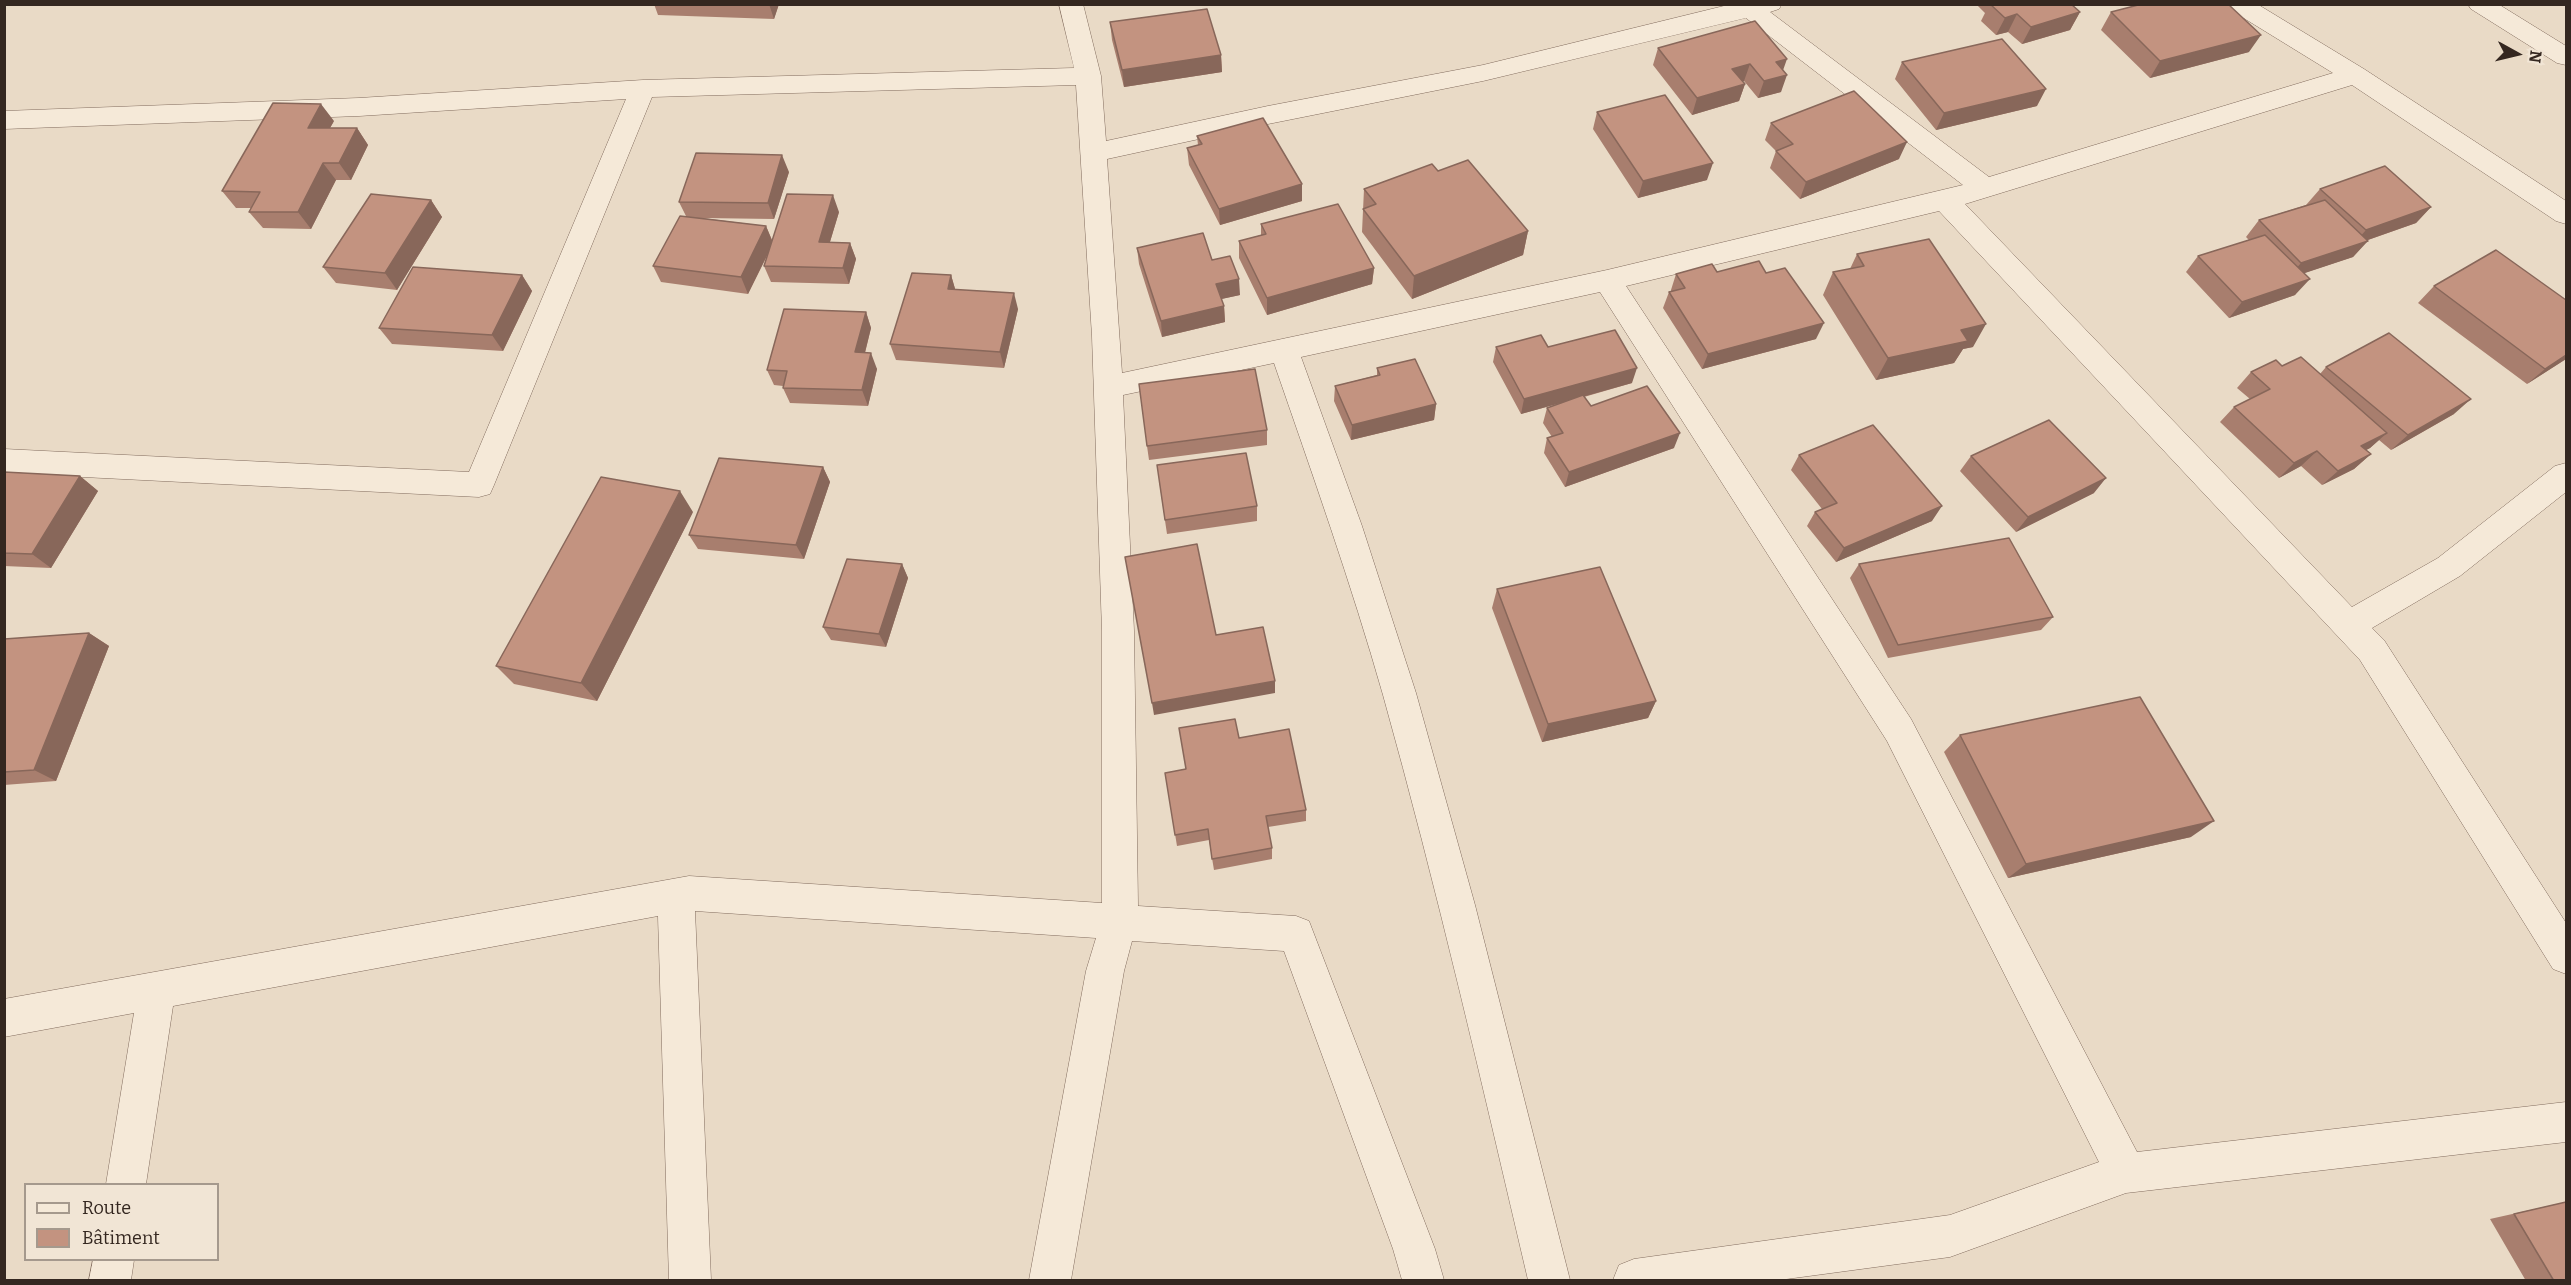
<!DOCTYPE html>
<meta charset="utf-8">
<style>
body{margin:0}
#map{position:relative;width:2571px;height:1285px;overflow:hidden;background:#e9dac6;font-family:Bitter,serif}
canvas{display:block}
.frame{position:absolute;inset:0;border:6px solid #342720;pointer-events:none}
.legend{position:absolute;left:24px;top:1183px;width:195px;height:78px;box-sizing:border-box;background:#f1e5d5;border:2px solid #a5998d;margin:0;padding:8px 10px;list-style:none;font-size:18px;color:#342720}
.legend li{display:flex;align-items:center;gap:12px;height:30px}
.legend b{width:30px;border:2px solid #a5998d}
.north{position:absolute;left:2487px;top:24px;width:60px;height:60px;-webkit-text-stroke:4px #f1e5d5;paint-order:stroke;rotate:98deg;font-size:16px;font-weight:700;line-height:24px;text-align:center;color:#342720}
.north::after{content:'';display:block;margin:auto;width:21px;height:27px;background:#342720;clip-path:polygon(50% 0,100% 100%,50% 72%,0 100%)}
</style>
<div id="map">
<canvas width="2571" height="1285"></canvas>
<div class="frame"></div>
<ul class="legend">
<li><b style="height:8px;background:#f5e9d8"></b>Route</li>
<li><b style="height:16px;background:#c39380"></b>Bâtiment</li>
</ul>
<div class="north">N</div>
</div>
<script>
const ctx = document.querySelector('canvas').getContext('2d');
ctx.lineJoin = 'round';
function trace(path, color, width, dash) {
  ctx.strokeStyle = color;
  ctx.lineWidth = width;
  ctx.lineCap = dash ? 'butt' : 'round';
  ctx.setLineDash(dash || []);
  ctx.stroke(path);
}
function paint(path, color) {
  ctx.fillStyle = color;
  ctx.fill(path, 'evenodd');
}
const street = new Path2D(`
 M1059,4H1083L1101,76L1106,141L1268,106L1483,65L1732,4H1782L1779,9L1770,12L1989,177L2333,73L2229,9L2226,4H2257L2364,69L2566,201V224L2556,221L2352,85L1965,204L2352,607L2438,558L2555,466L2566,463V492L2460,576L2372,628L2384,640L2566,923V974L2553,969L2360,660L1939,211L1626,286L1911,719L2137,1152L2566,1102V1142L2126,1193L1950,1257L1779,1280H1613L1619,1265L1634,1259L1950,1215L2099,1162L1887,741L1600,292L1301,357L1362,526L1416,693L1475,905L1570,1280H1528C1482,1084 1437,888 1383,695C1351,583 1312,473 1274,363L1123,395L1134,631L1138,906L1296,916L1309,921L1435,1249L1444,1280H1402L1393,1249L1284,951L1132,941L1124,971L1071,1280H1029L1086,971L1096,938L695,911L711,1280H669L658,916L173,1006L146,1184H106L134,1013L4,1037V999L689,876L1102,903V631L1092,336L1076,85L652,97L494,485L490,494L479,497L4,473V449L469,472L626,99L359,116L4,129V111L359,98L643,80L1074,68ZM1746,18L1963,185L1607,270L1122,373L1107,159L1268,124L1483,81Z
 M2468,4H2498L2566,46V65L2557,63L2471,9Z
 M93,1260H134L131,1280H89Z`);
const wall = new Path2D(`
 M654,4H779L774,19L658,15Z
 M1976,4H2071L2080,12L2070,30L2022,44L2008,32L1996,35L1981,21L1985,13Z
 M2111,12L2249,52L2150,78L2101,30Z
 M1110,22L1221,55L1222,72L1124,87L1112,40Z
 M1658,48L1783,70L1781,92L1758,98L1744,81H1742L1745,84L1739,101L1692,115L1653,65Z
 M1902,62L2037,106L1936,130L1895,79Z
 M1597,112L1707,180L1638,198L1593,129Z
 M334,121L330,128H357L368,145L351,180H336L311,229L263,228L249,212L251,208H236L222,191Z
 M1771,123L1899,159L1800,199L1770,168L1776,151L1765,140Z
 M1197,136L1302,184V201L1220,225L1189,165L1187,148L1198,145Z
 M1438,171L1528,231L1523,255L1412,299L1362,232L1364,189Z
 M789,172L774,219L703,218L766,226L772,240L839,212L830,242L850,243L856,259L849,284L771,282L764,266L769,252L748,294L661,282L653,266L686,216L679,202Z
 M2320,189L2431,207L2416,223L2368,240L2353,257L2304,273L2295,295L2229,318L2186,272L2198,256L2249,240L2246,237L2259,220L2306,205Z
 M431,200L442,217L397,290L336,283L323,267Z
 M1261,224L1374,268L1372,284L1267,315L1239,258V241L1261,235Z
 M1137,248L1240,295L1221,299L1224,306L1225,322L1162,337L1139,264Z
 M1857,254L1973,347L1963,349L1954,363L1876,380L1823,295L1833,272L1850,269Z
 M1717,272L1766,273L1816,339L1702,369L1663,308L1669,292L1671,291V290L1676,274Z
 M522,275L532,291L503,351L392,344L379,328Z
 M951,275L955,289L1018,309L1004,368L896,360L890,344Z
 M2434,286L2566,300V359L2527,384L2418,303Z
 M866,312L871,328L865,353L877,369L868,406L790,403L783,388V386L774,385L767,370Z
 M1496,347H1548L1632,383L1584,397L1591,406L1674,448L1565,487L1544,453L1547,438L1552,437L1543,423L1547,408L1564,402L1521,414L1493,362Z
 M2282,366L2320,374L2326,367L2454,414L2391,450L2379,440L2370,448L2366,450L2371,454L2354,469L2322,485L2301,466L2279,478L2220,422L2234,407L2250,399L2237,388L2251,372Z
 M1377,368L1436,404L1434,420L1351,440L1334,401L1335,386L1377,375Z
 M1267,430V445L1149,460L1147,446Z
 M1799,455L1932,521L1836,562L1807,526L1815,512L1822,509L1791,470Z
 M1971,456L2094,493L2016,532L1960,471Z
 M823,467L830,482L804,559L698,549L689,535Z
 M4,472L80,476L98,491L51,568L4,566Z
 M1159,480L1257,506V521L1167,534Z
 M693,512L597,701L514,684L496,666Z
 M902,564L908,578L886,647L831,640L823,627Z
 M1859,564L2053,617L2041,630L1888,658L1850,578Z
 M1497,589L1656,701L1648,718L1542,742L1492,608Z
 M89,633L109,646L56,781L4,785V639Z
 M1960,735L2191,837L2008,878L1944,752Z
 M1239,738L1306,810V821L1268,827L1272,848V859L1214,870L1209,840L1177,846L1165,773L1185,769Z
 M2566,1202V1281H2526L2490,1219Z`);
const shadedWall = new Path2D(`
 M769,4H779L774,19Z
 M2080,12L2070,30L2022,44L2031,27Z
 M2017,14L2008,32L1996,35L2005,18Z
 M2261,35L2249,52L2150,78L2160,61Z
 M1221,55L1222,72L1124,87L1122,70Z
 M1787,59L1781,76L1776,62Z
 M1750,64L1744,81L1726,86L1732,69Z
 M1787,75L1781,92L1758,98L1764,81Z
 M1745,84L1739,101L1692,115L1697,98Z
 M2046,89L2037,106L1936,130L1944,113Z
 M321,104L334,121L320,145L308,128Z
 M357,128L368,145L351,180L339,163Z
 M1907,142L1899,159L1800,199L1806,182Z
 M782,155L789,172L774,219L768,203Z
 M323,163L336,180L311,229L298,212Z
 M1713,163L1707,180L1638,198L1643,181Z
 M1302,184V201L1220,225L1219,209Z
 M833,195L839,212L825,258L819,242Z
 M431,200L442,217L397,290L385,273Z
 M2431,207L2416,223L2359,243L2368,241L2353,257L2287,279L2301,263L2352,246L2366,230Z
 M766,226L773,243L748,294L741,277Z
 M1528,231L1523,255L1412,299L1414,276Z
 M850,243L856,259L849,284L843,268Z
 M1374,268L1372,284L1267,315V298Z
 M522,275L532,291L503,351L492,335Z
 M951,275L956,292L948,289Z
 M1239,279L1240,295L1217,300L1216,284Z
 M2310,279L2295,295L2229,318L2242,302Z
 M1014,293L1018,309L1004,368L1000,352Z
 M1224,306L1225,322L1162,337L1161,321Z
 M866,312L871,328L861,368L855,352Z
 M1824,323L1816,339L1702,369L1708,354Z
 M1986,324L1973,347L1963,349L1954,363L1876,380L1888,358L1961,330Z
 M871,353L877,369L868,406L862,390Z
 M2566,355V359L2527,384L2545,369Z
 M1637,368L1632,383L1521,414L1524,399Z
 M2471,399L2454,414L2391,450L2408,435Z
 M1436,404L1434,420L1351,440L1352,425Z
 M1680,433L1674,448L1565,487L1569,472Z
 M2387,433L2370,448L2345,461L2361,446Z
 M2317,451L2301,466L2279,478L2294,463Z
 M2371,454L2354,469L2322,485L2338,471Z
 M823,467L830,482L804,559L796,545Z
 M80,476L98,491L51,568L32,554Z
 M2106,478L2094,493L2016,532L2028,517Z
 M680,491L693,512L597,701L581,683Z
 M1942,506L1932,521L1836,562L1844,548Z
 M902,564L908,578L886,647L879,634Z
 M89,633L109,646L56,781L34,770Z
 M1275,681V693L1154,715L1152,703Z
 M1656,701L1648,718L1542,742L1548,724Z
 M2214,821L2191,837L2008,878L2026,864Z`);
const building = new Path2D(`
 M1990,4H2071L2080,12L2031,27L2017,14L2005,18Z
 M2142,4H2228L2261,35L2160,61L2111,12Z
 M1207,9L1221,55L1122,70L1110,22Z
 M1755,21L1787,59L1776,62L1787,75L1764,81L1750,64L1732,69L1745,84L1697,98L1658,48Z
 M2002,39L2046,89L1944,113L1902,62Z
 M1854,91L1907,142L1806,182L1776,151L1793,144L1771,123Z
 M1665,95L1713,163L1643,181L1597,112Z
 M273,103L321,104L308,128H357L339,163H323L298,212H249L260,192L222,191Z
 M1263,118L1302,184L1219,209L1187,148L1202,144L1197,136Z
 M696,153L782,155L768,203L679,202Z
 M1468,160L1528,231L1414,276L1363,209L1376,204L1364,189L1432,164L1438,171Z
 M2385,166L2431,207L2366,230L2320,189Z
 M371,194L431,200L385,273L323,267Z
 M787,194L833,195L819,242L850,243L843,268L764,266Z
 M2325,200L2368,241L2301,263L2259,220Z
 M1338,204L1374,268L1267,298L1239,241L1266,234L1261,224Z
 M680,216L766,226L741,277L653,266Z
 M1203,233L1212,260L1230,256L1239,279L1216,284L1224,306L1161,321L1137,248Z
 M2265,235L2310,279L2242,302L2198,256Z
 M1929,239L1986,324L1961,330L1968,341L1888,358L1833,272L1864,266L1857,254Z
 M2496,250L2566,300V355L2545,369L2434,286Z
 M1759,261L1766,273L1785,268L1824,323L1708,354L1669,292L1685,288L1676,274L1712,264L1717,272Z
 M413,267L522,275L492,335L379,328Z
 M912,273L951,275L948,289L1014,293L1000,352L890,344Z
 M784,309L866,312L855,352L871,353L862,390L783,388L787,371L767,370Z
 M1615,330L1637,368L1524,399L1496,347L1541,335L1548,347Z
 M2389,333L2471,399L2408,435L2326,367Z
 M2301,357L2387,433L2361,446L2371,454L2338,471L2317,451L2294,463L2234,407L2270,389L2251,372L2276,360L2282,366Z
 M1415,359L1436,404L1352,425L1335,386L1380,375L1377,368Z
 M1255,369L1267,430L1147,446L1139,384Z
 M1647,386L1680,433L1569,472L1547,438L1563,433L1547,408L1583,395L1591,406Z
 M2049,420L2106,478L2028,517L1971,456Z
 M1873,425L1942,506L1844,548L1815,512L1837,503L1799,455Z
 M1246,453L1257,506L1165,520L1157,465Z
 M719,458L823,467L796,545L689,535Z
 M4,472L80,476L32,554L4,553Z
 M601,477L680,491L581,683L496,666Z
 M2009,538L2053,617L1898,645L1859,564Z
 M1197,544L1216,635L1263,627L1275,681L1152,703L1125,557Z
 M847,559L902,564L879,634L823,627Z
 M1600,567L1656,701L1548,724L1497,589Z
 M89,633L34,770L4,772V639Z
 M2140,697L2214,821L2026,864L1960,735Z
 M1235,719L1239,738L1289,729L1306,810L1266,816L1272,848L1212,859L1208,829L1175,835L1165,773L1186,769L1179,728Z
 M2566,1202V1281H2554L2514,1214Z`);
trace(street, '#826c5e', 1);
paint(street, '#f5e9d8');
paint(wall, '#a87e6e');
paint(shadedWall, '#88675a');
paint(building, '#c39380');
trace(building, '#88675a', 1.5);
</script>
